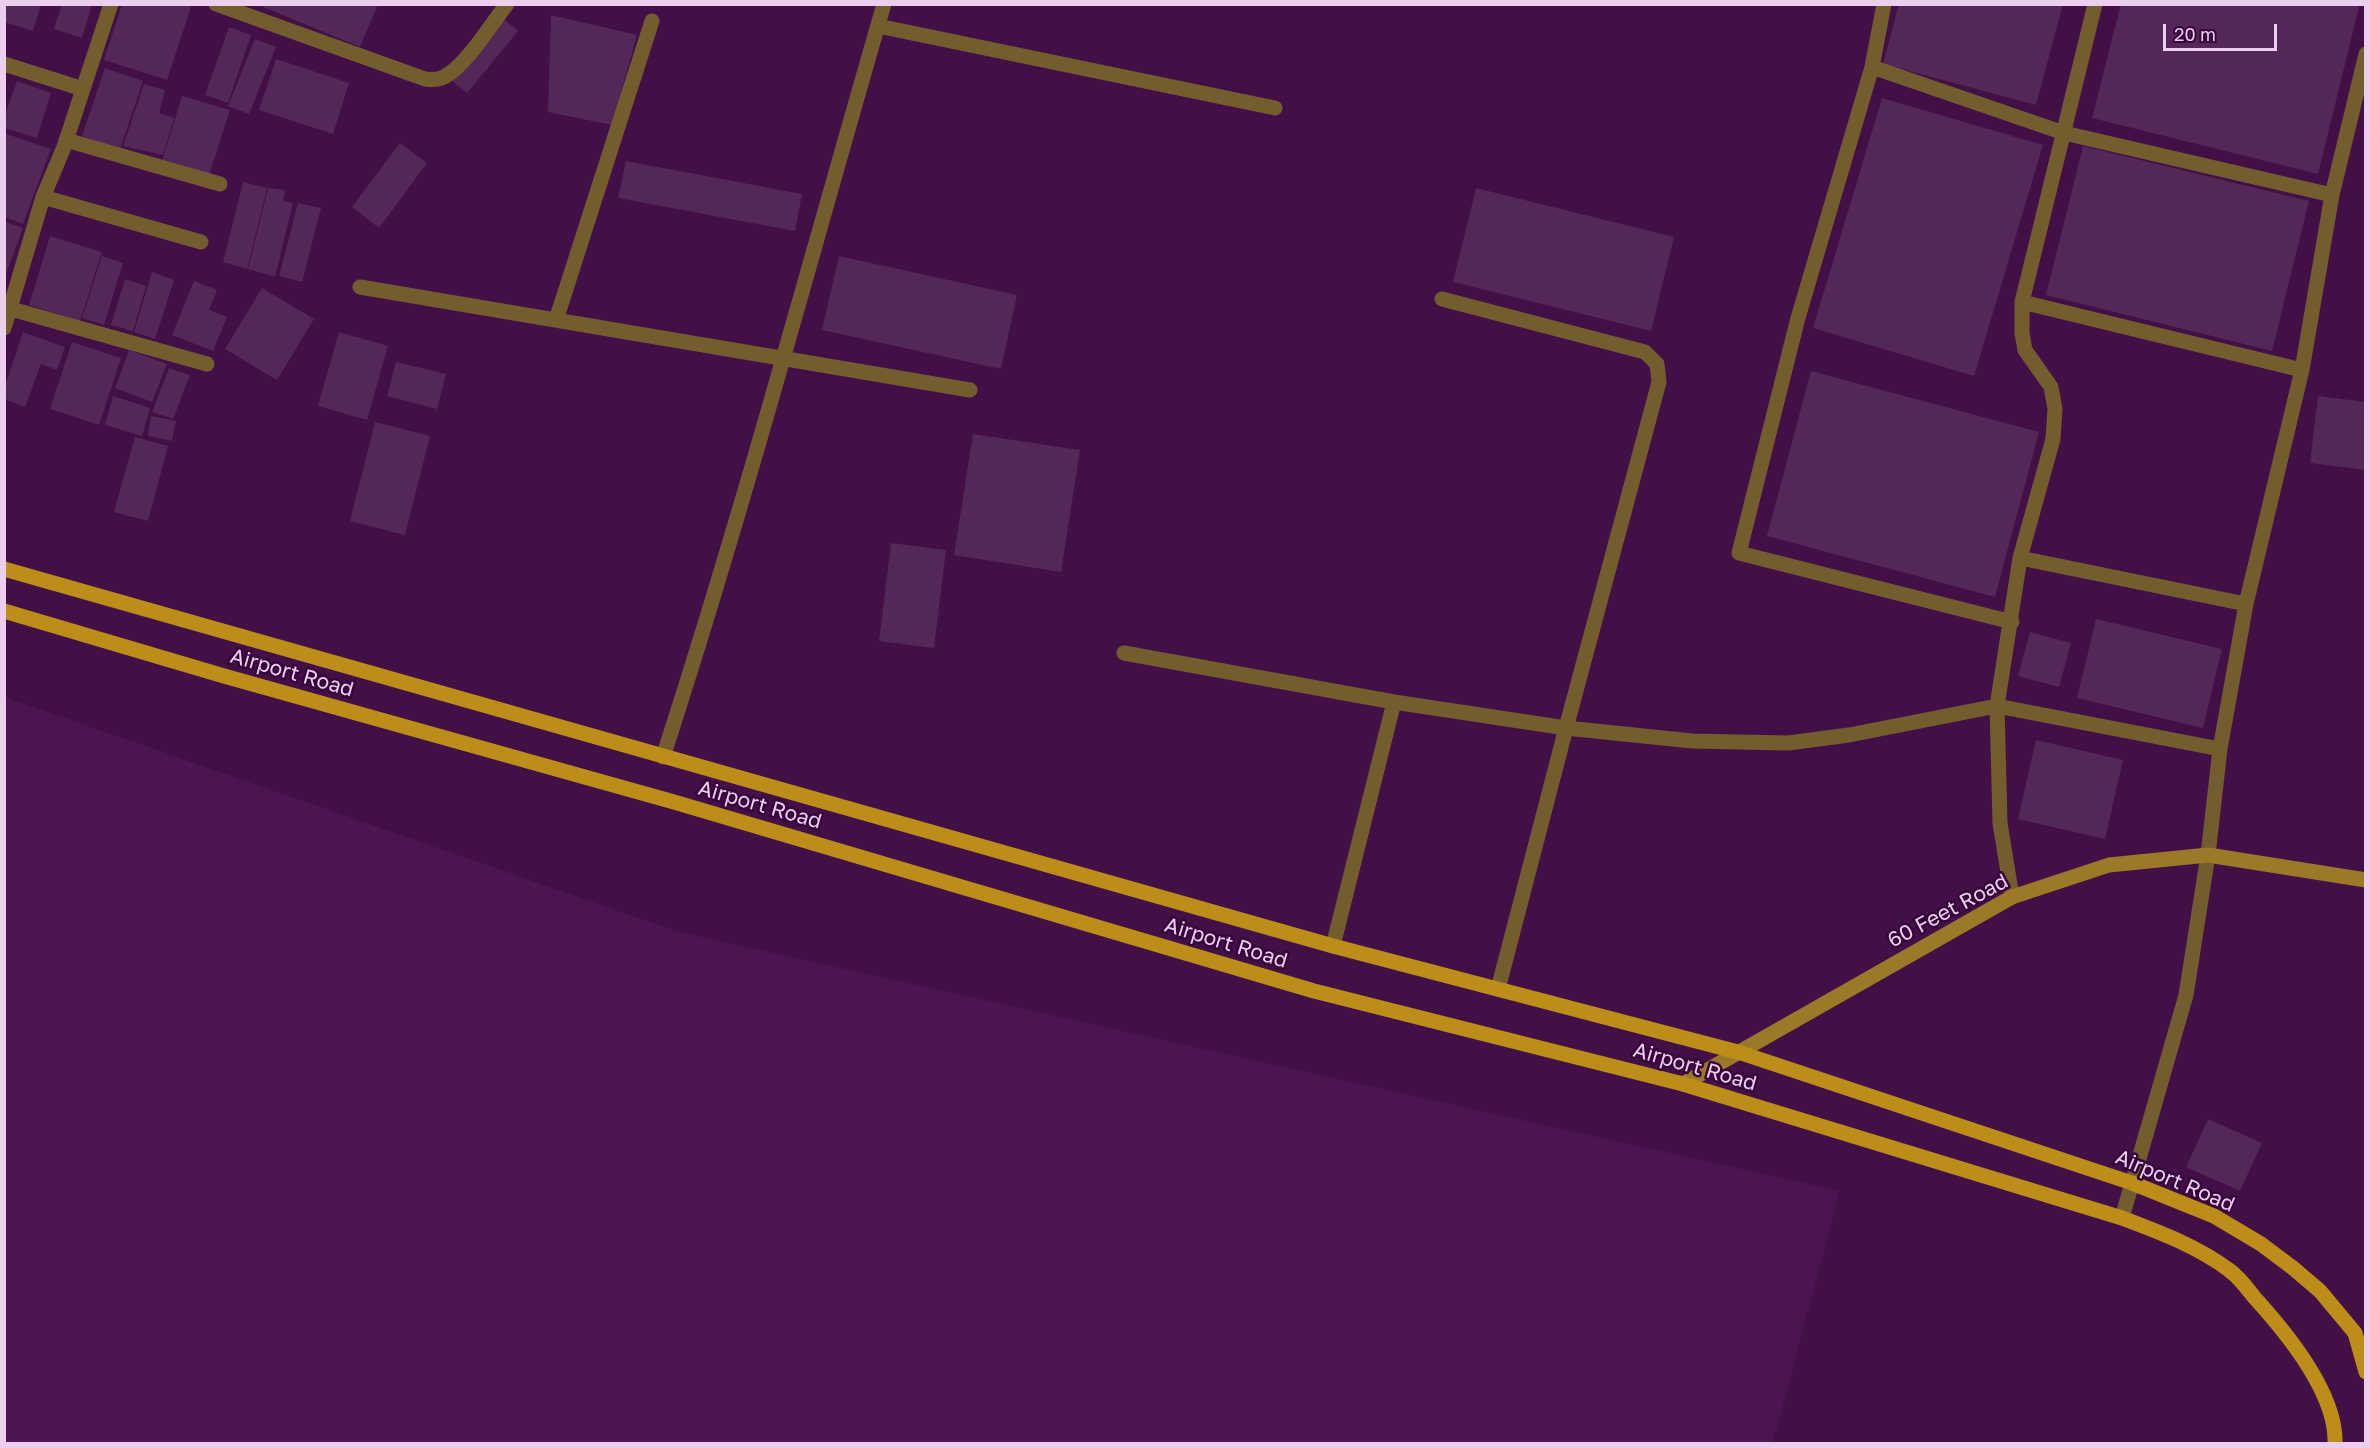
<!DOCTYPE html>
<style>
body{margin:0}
#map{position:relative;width:2370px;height:1448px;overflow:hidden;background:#421046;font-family:"Golos Text",sans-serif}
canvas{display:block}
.frame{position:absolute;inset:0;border:6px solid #ecceed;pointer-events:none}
.scale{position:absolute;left:2163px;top:24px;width:114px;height:27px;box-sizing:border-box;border:3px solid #ecceed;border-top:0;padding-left:8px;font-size:18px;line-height:21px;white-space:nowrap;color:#ecceed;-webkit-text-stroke:4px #37043c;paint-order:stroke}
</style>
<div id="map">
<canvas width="2370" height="1448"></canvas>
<div class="frame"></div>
<div class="scale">20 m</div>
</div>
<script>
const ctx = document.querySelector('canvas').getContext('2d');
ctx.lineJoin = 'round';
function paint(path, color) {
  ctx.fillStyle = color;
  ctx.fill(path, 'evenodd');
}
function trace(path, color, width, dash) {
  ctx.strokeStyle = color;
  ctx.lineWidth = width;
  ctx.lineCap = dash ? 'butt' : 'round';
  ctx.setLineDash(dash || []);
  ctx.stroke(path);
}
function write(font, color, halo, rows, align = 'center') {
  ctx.font = font + ' "Golos Text",sans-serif';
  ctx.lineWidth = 5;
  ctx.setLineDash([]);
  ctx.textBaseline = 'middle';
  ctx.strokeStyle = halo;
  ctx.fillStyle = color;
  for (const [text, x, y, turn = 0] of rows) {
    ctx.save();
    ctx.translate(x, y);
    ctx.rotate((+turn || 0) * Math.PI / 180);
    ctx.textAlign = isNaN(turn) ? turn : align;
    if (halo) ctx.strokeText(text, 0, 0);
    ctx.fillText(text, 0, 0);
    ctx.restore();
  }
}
const built = new Path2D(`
 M5,697L679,932L1840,1191L1773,1443H5Z`);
const building = new Path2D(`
 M4,4H41L33,31L4,22Z
 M62,4H92L82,38L54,29Z
 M122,4H192L167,80L104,60Z
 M264,4H378L360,47L263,7Z
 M1899,4H2063L2036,105L1883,64Z
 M2121,4H2350L2359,7L2318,174L2092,118Z
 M551,15L637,35L612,125L548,112Z
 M501,17L518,31L467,93L451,80Z
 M229,27L251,35L228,103L205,95Z
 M255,39L276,47L249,114L228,106Z
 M276,59L349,83L333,134L259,110Z
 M105,68L143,81L120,149L82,136Z
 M17,81L51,93L37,138L4,128V118Z
 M144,84L165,90L159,113L174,118L163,155L123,146Z
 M182,96L230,110L209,175L162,161Z
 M1882,98L2043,145L1974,376L1813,328Z
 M4,133L51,149L23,224L4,217Z
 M400,143L427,163L379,228L352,207Z
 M2083,146L2309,201L2272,351L2046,295Z
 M626,161L802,194L795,231L618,198Z
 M243,182L267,188L247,269L223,262Z
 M268,188L285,190L283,201L293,203L275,277L248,269Z
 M1476,188L1674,237L1651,331L1453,282Z
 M298,203L321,208L302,282L279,276Z
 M4,221L23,228L5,277H4Z
 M50,236L102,252L80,321L29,305Z
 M102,256L123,263L104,325L82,318Z
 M839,256L1017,295L1001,369L822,330Z
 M152,272L174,280L155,339L134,332Z
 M125,279L146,286L133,331L111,325Z
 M194,281L217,290L209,310L227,317L213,351L172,335Z
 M262,288L314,319L277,380L225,349Z
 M23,332L65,347L57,370L41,364L25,407L4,399V389Z
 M339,332L388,346L367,420L318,406Z
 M72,342L121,358L99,425L50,409Z
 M129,350L167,364L152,402L115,388Z
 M396,362L446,374L437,409L387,396Z
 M169,368L190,375L173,419L152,412Z
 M1811,371L2039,432L1995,597L1767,536Z
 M113,396L150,408L142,436L105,425Z
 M2318,396L2366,402V470L2310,463Z
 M151,416L176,421L172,441L148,436Z
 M375,422L430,436L405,535L350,521Z
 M973,434L1080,450L1061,572L954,555Z
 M135,437L168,446L148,521L114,512Z
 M891,543L946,550L934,648L879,641Z
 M2096,619L2222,649L2203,728L2077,698Z
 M2030,632L2071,643L2059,687L2018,676Z
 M2036,740L2123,760L2105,839L2018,819Z
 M2208,1119L2262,1143L2240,1191L2186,1167Z`);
const service = new Path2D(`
 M878,26L1275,108
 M1442,299L1645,352L1657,364L1659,382L1566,728`);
const minor = new Path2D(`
 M216,4L425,79C432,80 438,80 444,77C466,66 491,24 507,4
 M4,64L83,89
 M1872,67L1884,4
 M66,140L220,184
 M43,197L201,242
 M360,287L970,390
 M2022,302L2302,370
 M4,307L207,364
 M556,320L652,21
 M4,328L43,197L64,147L111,4
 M2020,558L2246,604
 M2012,622L1739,553L1798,318L1872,67L2064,133L2332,195
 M1124,653L1394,702L1566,728L1692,741L1788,743L1849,735L1997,706L2220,749
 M663,757C744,508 811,256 884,4
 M2012,897L2000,823L1997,706L2020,558L2053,439L2055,409L2051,387L2025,350L2022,333V302L2095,4
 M1333,946L1394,702
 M1498,989L1566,728
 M2122,1218L2186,995L2208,855L2220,749L2246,604L2302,370L2332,195L2366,54`);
const secondary = new Path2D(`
 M1683,1084L2012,897L2109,865L2208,855L2366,880`);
const primary = new Path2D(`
 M4,569L1333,946L1738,1052L2132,1183L2214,1216L2261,1244L2293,1268L2320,1291L2355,1333L2366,1372
 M4,611L224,676L674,802L1314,991L1683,1084L2122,1218C2159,1232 2197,1246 2229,1270C2239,1277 2247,1288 2254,1297C2286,1332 2337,1394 2335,1444`);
const streetNames = [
 ["Airport Road",292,673,16],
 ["Airport Road",760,805,16],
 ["60 Feet Road",1948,911,-28],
 ["Airport Road",1226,943,17],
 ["Airport Road",1695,1067,16],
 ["Airport Road",2175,1181,23]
];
paint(built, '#4c1451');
paint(building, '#532757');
trace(service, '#735d2f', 15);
trace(minor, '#735d2f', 15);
trace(secondary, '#9c7928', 15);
trace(primary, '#bc8e19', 15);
write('21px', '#ecceed', '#37043c', streetNames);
</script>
